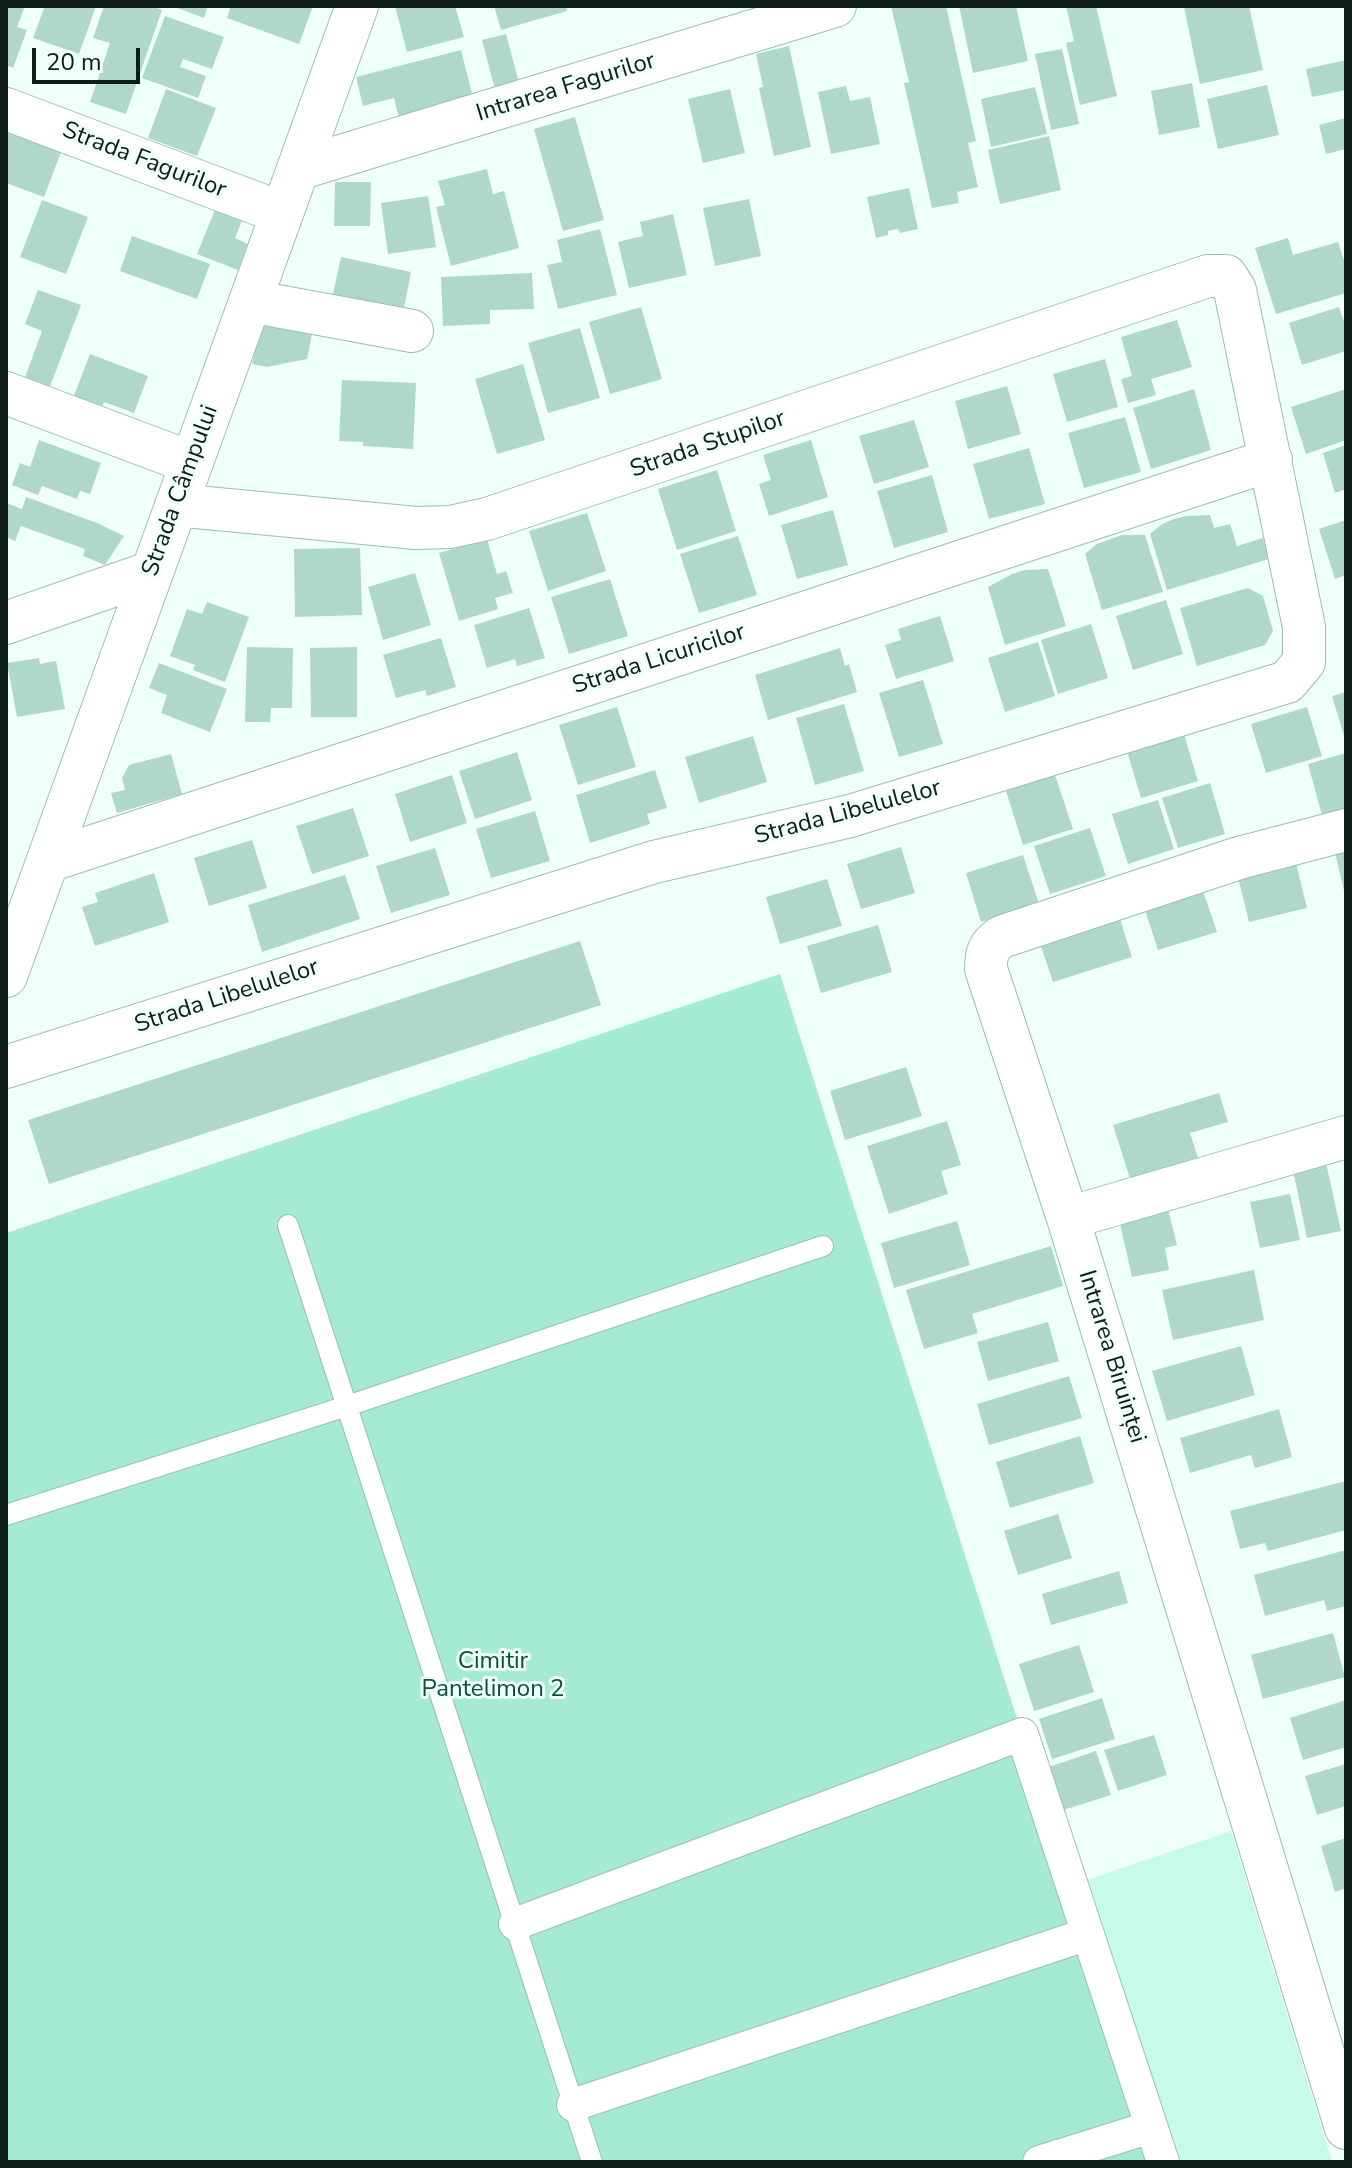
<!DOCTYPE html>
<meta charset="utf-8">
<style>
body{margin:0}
#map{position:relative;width:1352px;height:2168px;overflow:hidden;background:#effff9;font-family:"Nunito Sans",sans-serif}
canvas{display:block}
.frame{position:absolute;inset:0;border:8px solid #0e1d18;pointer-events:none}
.scale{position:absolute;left:32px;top:48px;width:108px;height:36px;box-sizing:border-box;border:4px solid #0e1d18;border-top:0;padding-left:10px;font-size:24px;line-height:28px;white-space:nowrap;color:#0e1d18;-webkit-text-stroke:6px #effff9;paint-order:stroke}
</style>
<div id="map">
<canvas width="1352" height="2168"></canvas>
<div class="frame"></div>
<div class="scale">20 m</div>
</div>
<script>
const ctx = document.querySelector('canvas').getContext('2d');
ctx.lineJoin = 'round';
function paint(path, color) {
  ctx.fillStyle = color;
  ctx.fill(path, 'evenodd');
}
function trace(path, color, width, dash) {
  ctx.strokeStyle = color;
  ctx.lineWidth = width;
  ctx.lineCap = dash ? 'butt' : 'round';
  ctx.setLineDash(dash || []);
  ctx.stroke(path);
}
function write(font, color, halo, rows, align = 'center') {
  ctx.font = font + ' "Nunito Sans",sans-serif';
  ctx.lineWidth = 6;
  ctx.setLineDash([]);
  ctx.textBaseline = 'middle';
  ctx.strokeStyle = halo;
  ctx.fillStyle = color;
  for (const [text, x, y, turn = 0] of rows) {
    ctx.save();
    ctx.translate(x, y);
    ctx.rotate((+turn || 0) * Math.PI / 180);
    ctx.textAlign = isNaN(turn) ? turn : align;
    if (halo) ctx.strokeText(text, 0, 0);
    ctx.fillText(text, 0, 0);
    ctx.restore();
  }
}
const built = new Path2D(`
 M1231,1831L1332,2162H1173L1084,1881Z`);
const green = new Path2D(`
 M780,974L1158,2162H6V1233Z`);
const building = new Path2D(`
 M6,6H25L17,27L27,30L13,68L6,65Z
 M45,6H96L79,54L33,38Z
 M104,6H151L162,10L126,114L90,102L110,43L93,38Z
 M172,6H208L204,18Z
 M231,6H313L299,44L227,18Z
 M395,6H455L464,37L407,52Z
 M494,6H566L567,11L501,30Z
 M891,6H946L976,141L968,143L978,187L957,192L959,203L932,208L904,83L909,82Z
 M959,6H1016L1028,61L973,73Z
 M1066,6H1096L1117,96L1080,105L1066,43L1074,41Z
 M1249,6L1263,70L1200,84L1184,7Z
 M165,16L224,37L212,69L183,59L180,67L206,76L198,98L142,78Z
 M506,34L522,94L498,101L482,40Z
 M789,46L811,147L774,156L759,88L763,87L756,54Z
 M1062,49L1079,124L1051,130L1035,54Z
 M461,50L476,109L399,118L394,98L363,106L356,77Z
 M1346,60V90L1312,97L1306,69Z
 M1192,83L1200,127L1159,135L1151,91Z
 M1267,85L1279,135L1218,149L1207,99Z
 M846,86L850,101L870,97L880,144L831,154L818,92Z
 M1035,87L1047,134L991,147L981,99Z
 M166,89L216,108L197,156L148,138Z
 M730,89L745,153L703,163L688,99Z
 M575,117L604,220L563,231L534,129Z
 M1346,118V149L1326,154L1319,125Z
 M6,126L63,147L44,197L6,183Z
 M1049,136L1061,190L1000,204L988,150Z
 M487,169L493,194L504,191L519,248L451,266L436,207L445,205L438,181Z
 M335,182H371L370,226H334Z
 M909,188L918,229L900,233L898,229L888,231V235L876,238L867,197Z
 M428,196L436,247L388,254L381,203Z
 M749,199L761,256L715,266L703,208Z
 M42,200L88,217L66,274L20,257Z
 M217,205L244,216L235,238L248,244L238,270L197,254Z
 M673,214L687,275L629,288L618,242L643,236L640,222Z
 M600,229L617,295L558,309L547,265L562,262L557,240Z
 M132,236L210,264L197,299L120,271Z
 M1288,238L1293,255L1338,242L1346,266V293L1276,314L1255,248Z
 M341,257L411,272L402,318L331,303Z
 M532,273L534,309L490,310V324L443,326L441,277Z
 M38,290L81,305L49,389L24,380L42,331L25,324Z
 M641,307L662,379L610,394L589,322Z
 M1339,307L1346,328V351L1302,365L1289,323Z
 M263,314L314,324L307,359L267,367L252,364Z
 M1177,320L1192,367L1151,379L1156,395L1128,403L1121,379L1132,376L1121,337Z
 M580,328L600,398L548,413L528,343Z
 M90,354L148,376L134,413L104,402L101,409L73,398Z
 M1105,359L1118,407L1067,422L1053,374Z
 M523,364L545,440L497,454L475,379Z
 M342,380L416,383L413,449L363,446V442L339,441Z
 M1007,386L1021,434L968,449L955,401Z
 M1194,389L1211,450L1151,469L1133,408Z
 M1346,389V440L1306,454L1291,407Z
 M1125,417L1141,472L1084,488L1068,433Z
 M914,420L929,467L874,484L859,436Z
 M39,440L101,463L90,494L80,491L77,499L42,486L38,495L12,485L20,463L30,467Z
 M811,440L828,497L769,516L759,484L771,480L763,455Z
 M1346,445V489L1335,493L1323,453Z
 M1029,448L1045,504L989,519L973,464Z
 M717,470L736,531L677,550L658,489Z
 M932,475L948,532L894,548L877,491Z
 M26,497L97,523L124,536L105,565L83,556L85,549L21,526L15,541L6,537V503L22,509Z
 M833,510L848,565L797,579L781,525Z
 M587,513L606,571L548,591L529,531Z
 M1210,515L1214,528L1230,524L1237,546L1263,538L1269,559L1167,590L1150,534L1162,524L1174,519L1186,516Z
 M1346,520V575L1335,579L1319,529Z
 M1122,535H1145L1163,592L1102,610L1085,554L1097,544Z
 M738,536L757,595L699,613L680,554Z
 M487,539L497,574L506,571L513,593L495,598L498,609L459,621L439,553Z
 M360,548L362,615L295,617L294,549Z
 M1048,569L1066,626L1005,645L988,587L1012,574L1025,570Z
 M415,573L431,625L383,640L368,587Z
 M610,579L628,636L569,654L551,597Z
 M1248,588L1263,596L1273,631L1265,645L1197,666L1180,608Z
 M1166,600L1183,654L1133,670L1116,616Z
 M207,602L249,617L225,682L193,670L195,665L170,656L187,609L202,614Z
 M529,608L545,658L517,666L515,659L487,668L474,625Z
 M940,616L954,661L896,679L885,645L901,640L898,629Z
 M1091,624L1108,678L1058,694L1041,640Z
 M441,638L456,687L427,696L425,690L396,698L383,655Z
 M1038,642L1055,696L1005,712L988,658Z
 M247,647L293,648L292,708H271L270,722H245Z
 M357,647V717H311L310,648Z
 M840,648L845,666L849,664L857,692L768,720L755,675Z
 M39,658L40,664L56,661L65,709L17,717L7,663Z
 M159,663L227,689L210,732L161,713L167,695L149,688Z
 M923,680L943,744L899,757L879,693Z
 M1346,692V739H1345L1332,696Z
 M844,704L864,771L815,785L796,718Z
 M617,707L636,767L578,785L559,725Z
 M1307,707L1322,756L1266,773L1251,724Z
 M1183,731L1198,781L1141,798L1126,748Z
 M753,736L767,782L699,803L685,757Z
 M517,752L532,800L475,819L459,771Z
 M1346,753V812L1323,819L1308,764Z
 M171,754L182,794L117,813L111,793L125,790L122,778L129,765Z
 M655,770L667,808L647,814L650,824L590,843L576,795Z
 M452,775L467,823L410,842L395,794Z
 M1055,775L1073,829L1023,845L1006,791Z
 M1210,783L1225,834L1178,848L1162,798Z
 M1158,800L1174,849L1128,864L1112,814Z
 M353,808L369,856L312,874L296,826Z
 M535,811L550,861L491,878L476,829Z
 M1090,828L1106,876L1050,894L1034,846Z
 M252,840L267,888L209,906L194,858Z
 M1346,846V895H1345L1334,849Z
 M901,847L915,893L861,909L847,864Z
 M435,848L450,895L391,913L376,866Z
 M1023,855L1039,904L981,922L966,873Z
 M1295,859L1307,908L1249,922L1237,873Z
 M154,873L169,922L95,946L82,907L98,902L95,893Z
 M345,875L360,919L262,952L248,905Z
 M827,879L842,926L780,944L766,897Z
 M1201,885L1217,932L1158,950L1143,904Z
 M1119,916L1132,957L1053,982L1039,940Z
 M878,925L892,972L821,993L807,946Z
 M580,941L601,1005L49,1184L28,1120Z
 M906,1067L922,1116L845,1140L830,1091Z
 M1219,1093L1228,1122L1190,1133L1200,1164L1132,1185L1113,1125Z
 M947,1121L961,1165L941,1171L948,1194L889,1214L867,1146Z
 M1326,1163L1341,1231L1307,1238L1293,1170Z
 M1290,1194L1300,1240L1260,1248L1250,1202Z
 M1168,1209L1177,1245L1165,1248L1169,1270L1132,1277L1119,1219Z
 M957,1221L970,1265L894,1288L881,1243Z
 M1051,1246L1063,1286L972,1314L978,1333L924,1349L906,1290Z
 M1254,1270L1264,1320L1173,1340L1162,1290Z
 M1048,1322L1059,1361L988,1381L977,1342Z
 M1241,1346L1255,1395L1167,1421L1152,1371Z
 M1069,1376L1082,1418L989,1445L977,1404Z
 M1279,1409L1292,1457L1255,1468L1251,1455L1190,1473L1180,1438Z
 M1080,1436L1094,1483L1010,1508L996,1462Z
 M1346,1481V1530L1268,1551L1265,1543L1240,1549L1230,1511Z
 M1058,1514L1072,1558L1018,1575L1004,1531Z
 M1346,1550V1606L1327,1611L1324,1600L1265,1616L1254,1575Z
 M1119,1571L1128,1603L1051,1625L1042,1594Z
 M1333,1633L1345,1677L1263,1699L1251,1655Z
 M1079,1645L1094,1692L1034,1711L1019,1664Z
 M1102,1698L1115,1739L1052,1759L1039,1719Z
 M1346,1700V1747L1303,1760L1290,1718Z
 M1154,1735L1167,1775L1118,1791L1104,1750Z
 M1096,1751L1111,1795L1057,1812L1043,1769Z
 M1346,1764V1806L1317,1815L1305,1776Z
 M1346,1838V1888L1335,1892L1321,1846Z`);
const service = new Path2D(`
 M288,1225L592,2162
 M6,1515L347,1406L823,1246`);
const pedestrian = new Path2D(`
 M515,1924L1022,1734L1163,2162
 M573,2105L1088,1934
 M1039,2162L1151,2127`);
const minor = new Path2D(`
 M6,109L282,213
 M298,169L835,6
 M250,301L412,331
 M6,393L192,463
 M6,623L152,572
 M1346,830L1239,858L1001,937C988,946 986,954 986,969L1068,1218L1346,2128
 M48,861L1271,460
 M6,976L357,6
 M6,1067L654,862L850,816L1287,682L1304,662V627L1235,290L1226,276H1208L487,519L450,527L416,528L176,505
 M1068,1218L1346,1137`);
const streetNames = [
 ["Intrarea Fagurilor",566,88,-17],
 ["Strada Fagurilor",144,161,21],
 ["Strada Stupilor",708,445,-19],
 ["Strada Câmpului",181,491,-70],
 ["Strada Licuricilor",659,660,-18],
 ["Strada Libelulelor",848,813,-15],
 ["Strada Libelulelor",227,997,-18],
 ["Intrarea Biruinței",1111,1357,73]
];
const parkNames = [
 ["Cimitir",493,1662],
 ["Pantelimon 2",493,1690]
];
paint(built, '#c8fae8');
paint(green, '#a5ead2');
paint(building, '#b0d8ca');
trace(service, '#98c0b2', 22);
trace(pedestrian, '#98c0b2', 34);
trace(minor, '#98c0b2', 44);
trace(service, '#fff', 20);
trace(pedestrian, '#fff', 32);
trace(minor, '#fff', 42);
write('24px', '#0e1d18', '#effff9', streetNames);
write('24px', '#0e4e3d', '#effff9', parkNames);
</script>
